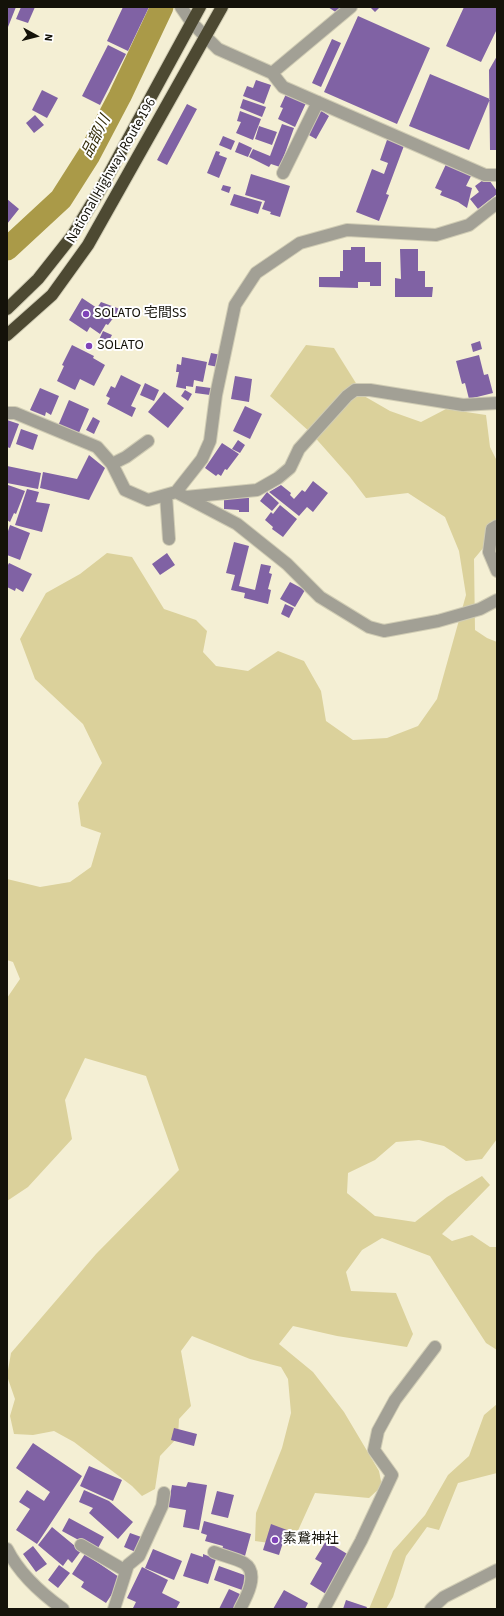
<!DOCTYPE html>
<meta charset="utf-8">
<style>
body{margin:0}
#map{position:relative;width:504px;height:1616px;overflow:hidden;background:#f4efd4;font-family:"Source Sans 3",sans-serif}
canvas{display:block}
.frame{position:absolute;inset:0;border:8px solid #141209;pointer-events:none}
.north{position:absolute;left:16px;top:16px;width:40px;height:40px;-webkit-text-stroke:3px #fff;paint-order:stroke;rotate:97deg;font-size:11px;font-weight:700;line-height:16px;text-align:center;color:#141209}
.north::after{content:'';display:block;margin:auto;width:14px;height:18px;background:#141209;clip-path:polygon(50% 0,100% 100%,50% 72%,0 100%)}
</style>
<div id="map">
<canvas width="504" height="1616"></canvas>
<div class="frame"></div>
<div class="north">N</div>
</div>
<script>
const ctx = document.querySelector('canvas').getContext('2d');
ctx.lineJoin = 'round';
function paint(path, color) {
  ctx.fillStyle = color;
  ctx.fill(path, 'evenodd');
}
function trace(path, color, width, dash) {
  ctx.strokeStyle = color;
  ctx.lineWidth = width;
  ctx.lineCap = dash ? 'butt' : 'round';
  ctx.setLineDash(dash || []);
  ctx.stroke(path);
}
function write(font, color, halo, rows, align = 'center') {
  ctx.font = font + ' "Source Sans 3","Noto Sans JP",sans-serif';
  ctx.lineWidth = 4;
  ctx.setLineDash([]);
  ctx.textBaseline = 'middle';
  ctx.strokeStyle = halo;
  ctx.fillStyle = color;
  for (const [text, x, y, turn = 0] of rows) {
    ctx.save();
    ctx.translate(x, y);
    ctx.rotate((+turn || 0) * Math.PI / 180);
    ctx.textAlign = isNaN(turn) ? turn : align;
    if (halo) ctx.strokeText(text, 0, 0);
    ctx.fillText(text, 0, 0);
    ctx.restore();
  }
}
const green = new Path2D(`
 M306,345L334,348L364,396L390,411L421,422L446,409L486,415L490,447L497,461V535H494L474,559L475,630L487,638L497,642V1139L482,1159L466,1161L444,1146L419,1140L396,1142L375,1160L348,1173L347,1193L375,1216L415,1222L447,1197L482,1176L490,1185L442,1234L452,1241L472,1235L490,1247H497V1350L486,1343L430,1256L382,1238L362,1250L346,1272L351,1291L396,1293L413,1334L407,1347L337,1336L293,1326L279,1344L313,1372L344,1412L379,1471L382,1486L369,1498L315,1493L291,1546L255,1541L256,1513L282,1448L291,1413L288,1379L281,1367L250,1359L192,1336L181,1351L191,1406L179,1419L178,1437L160,1456L155,1489L142,1496L132,1486L74,1442L54,1431L33,1435L14,1434L10,1416L15,1399L7,1376L11,1353L96,1254L179,1170L146,1076L85,1058L65,1100L72,1139L28,1187L7,1201V998L20,979L13,962L7,960V879L40,887L70,882L91,867L101,833L81,826L78,803L102,763L83,724L35,679L20,639L46,593L80,574L107,553L132,557L164,609L196,620L207,631L203,652L216,666L248,671L278,651L304,661L321,691L326,721L353,740L387,738L418,726L437,699L466,595L459,551L445,517L408,493L366,498L350,477L311,433L270,396Z
 M497,1404V1473L458,1483L439,1530L427,1527L406,1556L393,1597L386,1609H369L393,1551L425,1515L448,1475L469,1456L484,1415Z`);
const river = new Path2D(`
 M7,249L61,199L89,155L120,96L162,7`);
const building = new Path2D(`
 M7,7H16L8,27H7Z
 M21,7H35L28,23L16,19Z
 M123,7H149L128,51L107,41Z
 M328,7H342L337,13Z
 M370,7H380L375,12Z
 M464,7H497V29L481,62L446,46Z
 M358,16L430,48L397,124L324,92Z
 M332,39L341,43L321,87L312,83Z
 M108,45L126,54L100,105L82,96Z
 M497,56V150H490L489,70Z
 M430,74L490,99L469,150L409,126Z
 M256,80L271,85L264,104L243,96L247,86L253,88Z
 M42,90L58,98L47,118L32,110Z
 M286,94L306,103L295,127L278,119L283,108L280,107Z
 M243,99L266,107L262,117L240,108Z
 M187,104L197,109L167,165L157,160Z
 M320,110L329,116L316,139L307,134Z
 M240,111L261,119L253,140L236,133L241,122L237,121Z
 M35,115L44,125L34,133L26,123Z
 M282,124L294,128L280,167L271,164L269,167L249,157L253,149L270,156Z
 M259,126L277,132L272,145L255,139Z
 M223,136L235,141L231,150L219,145Z
 M388,137L405,143L386,194L389,195L379,221L356,212L372,169L384,174L388,163L380,160Z
 M239,142L252,148L248,157L235,152Z
 M216,151L220,152L219,155L227,158L219,178L207,173Z
 M447,162L472,174L466,186L472,188L467,208L458,202L440,195L442,191L435,188Z
 M251,174L290,186L280,217L270,214L271,212L262,209L265,201L245,195Z
 M487,177L497,191V194L478,209L470,199L479,192L475,186Z
 M223,185L231,187L229,193L221,190Z
 M234,194L262,202L258,214L230,205Z
 M7,199L19,209L7,224Z
 M351,247H365V262H381V286H370V282H358V288L319,287V277H340V271H343V250H351Z
 M400,249H418V271H425V287H433L432,297H395V278L401,279Z
 M82,298L97,308L101,302L120,309L108,325L106,324L100,334L90,327L87,332L69,320Z
 M103,331L112,335L105,348L97,344Z
 M480,341L482,349L473,352L471,344Z
 M88,342L93,344L91,350L85,348Z
 M72,345L94,356L93,358L105,365L94,386L80,379L75,390L57,381L64,366L62,365Z
 M211,353L221,355L218,367L208,365Z
 M479,355L484,375L488,374L493,393L469,399L465,383L462,384L456,361Z
 M182,357L207,362L203,382L194,380L193,387L186,386V389L176,387L179,372H176L177,364L181,365Z
 M121,375L141,385L131,406L136,408L132,417L107,404L110,398L106,396L111,386L115,388Z
 M235,376L252,379L249,402L231,399Z
 M145,383L159,390L154,401L140,395Z
 M196,386L211,388L210,395L195,393Z
 M40,388L59,396L51,415L46,412L45,416L30,410Z
 M185,390L192,394L188,401L181,396Z
 M164,392L184,408L168,428L148,412Z
 M69,400L89,409L78,435L58,426Z
 M245,406L262,414L250,439L233,431Z
 M93,417L100,421L94,434L86,430Z
 M7,420L19,424L10,448L7,447Z
 M21,429L38,435L33,450L16,444Z
 M238,440L245,445L240,453L232,449Z
 M222,443L239,454L227,470L225,469L221,476L218,474L216,476L205,468Z
 M89,455L105,468L89,500L40,488L43,472L77,479Z
 M7,466L41,473L38,489L7,483Z
 M313,481L328,493L313,512L307,507L299,516L269,492L281,485L291,493L290,495L294,499L302,490L305,492Z
 M8,485L25,491L16,514L14,513L10,522L7,520Z
 M27,489L39,492L36,502L50,504L42,532L15,525Z
 M267,492L279,503L272,511L260,501Z
 M224,497L249,498V512H239V510L224,509Z
 M280,505L297,519L283,537L272,529L273,527L265,520L271,512L273,514Z
 M10,525L30,533L20,560L7,555V534Z
 M234,542L249,546L239,586L255,590L261,564L271,566L269,573L272,574L268,589L271,590L268,604L244,598L245,593L231,590L235,575L226,573Z
 M167,553L175,565L160,575L152,564Z
 M9,563L32,574L23,592L16,588L15,591L7,587V567Z
 M290,582L305,590L295,607L280,599Z
 M285,604L294,608L289,618L281,614Z
 M174,1428L197,1434L194,1446L171,1440Z
 M33,1443L82,1476L37,1544L16,1530L30,1509L19,1502L27,1490L44,1501L50,1492L16,1468Z
 M89,1466L122,1480L113,1501L80,1486Z
 M188,1482L207,1485L199,1530L183,1527L186,1510L168,1507L172,1485L186,1487Z
 M84,1490L109,1501L133,1522L118,1539L89,1513L93,1508L79,1502Z
 M217,1491L234,1495L228,1518L211,1514Z
 M69,1518L104,1537L97,1550L62,1531Z
 M204,1521L251,1534L245,1556L222,1550L223,1546L205,1541L207,1535L201,1533Z
 M271,1524L287,1530L279,1555L263,1550Z
 M52,1527L81,1551L72,1563L68,1559L63,1566L38,1545Z
 M130,1533L144,1538L138,1553L124,1547Z
 M326,1541L349,1555L326,1594L310,1584L322,1563L315,1559Z
 M33,1546L47,1564L36,1572L23,1554Z
 M153,1549L182,1561L174,1580L145,1568Z
 M191,1553L203,1557V1554L216,1559L208,1584L183,1576Z
 M85,1554L122,1579L106,1603L81,1587L84,1582L72,1574Z
 M59,1565L70,1573L58,1588L48,1580Z
 M219,1566L247,1576L242,1590L214,1580Z
 M142,1567L168,1580L162,1593L180,1602L176,1609L133,1608L136,1602L127,1598Z
 M229,1589L242,1595L235,1609H219Z
 M284,1590L308,1603L305,1609H273Z
 M346,1600L367,1607L366,1609H343Z`);
const street = new Path2D(`
 M181,7L192,23L218,49L272,73L283,87L485,175H497
 M272,73L351,7
 M283,173L318,102
 M7,413H15L97,447L112,464L125,490L148,500L176,492L202,459L210,441L216,395L235,305L256,273L300,243L347,230L436,235L469,225L497,203
 M112,464L126,457L148,441
 M176,492L237,524L287,564L320,597L369,627L384,631L438,621L480,609L497,600
 M166,495L169,539
 M186,497L257,490L278,478L290,468L299,449L347,396L355,390H370L463,405L497,403
 M497,526L492,529L489,552L497,571
 M81,1545L126,1571
 M7,1549C19,1573 42,1594 63,1609
 M214,1552C223,1556 235,1558 244,1563C260,1573 246,1598 240,1609
 M114,1609L128,1565L139,1556L162,1506L164,1493
 M324,1609L361,1541L392,1475L374,1450L378,1431L395,1400L435,1347
 M431,1609L444,1597L497,1570`);
const highway = new Path2D(`
 M7,309L38,279L72,236L103,185L200,7
 M7,335L52,295L88,245L222,7`);
const markers = [
 [86,314,4,"#7f43b8"],
 [89,346,4,"#7f43b8"],
 [275,1540,4,"#7f43b8"]
];
const streetNames = [
 ["National Highway Route 196",112,171,-60]
];
const poiNames = [
 ["SOLATO 宅間SS",94,314],
 ["SOLATO",97,346],
 ["素鵞神社",283,1540]
];
const waterNames = [
 ["品部川",97,137,-63]
];
paint(green, '#dbd19b');
trace(river, '#aa9a48', 23);
paint(building, '#8062a4');
trace(street, '#d0ccb4', 14);
trace(highway, '#d0ccb4', 14);
trace(street, '#a2a095', 12);
trace(highway, '#4d4932', 12);
for (const [x, y, r, color] of markers) {
  const dot = new Path2D();
  dot.arc(x, y, r, 0, 2 * Math.PI);
  ctx.fillStyle = color;
  ctx.fill(dot);
  trace(dot, '#fff', 1.5);
}
write('14px', '#141209', '#fff', streetNames);
write('14px', '#141209', '#fff', poiNames, 'left');
write('italic 15px', '#342d08', '#fff', waterNames);
</script>
